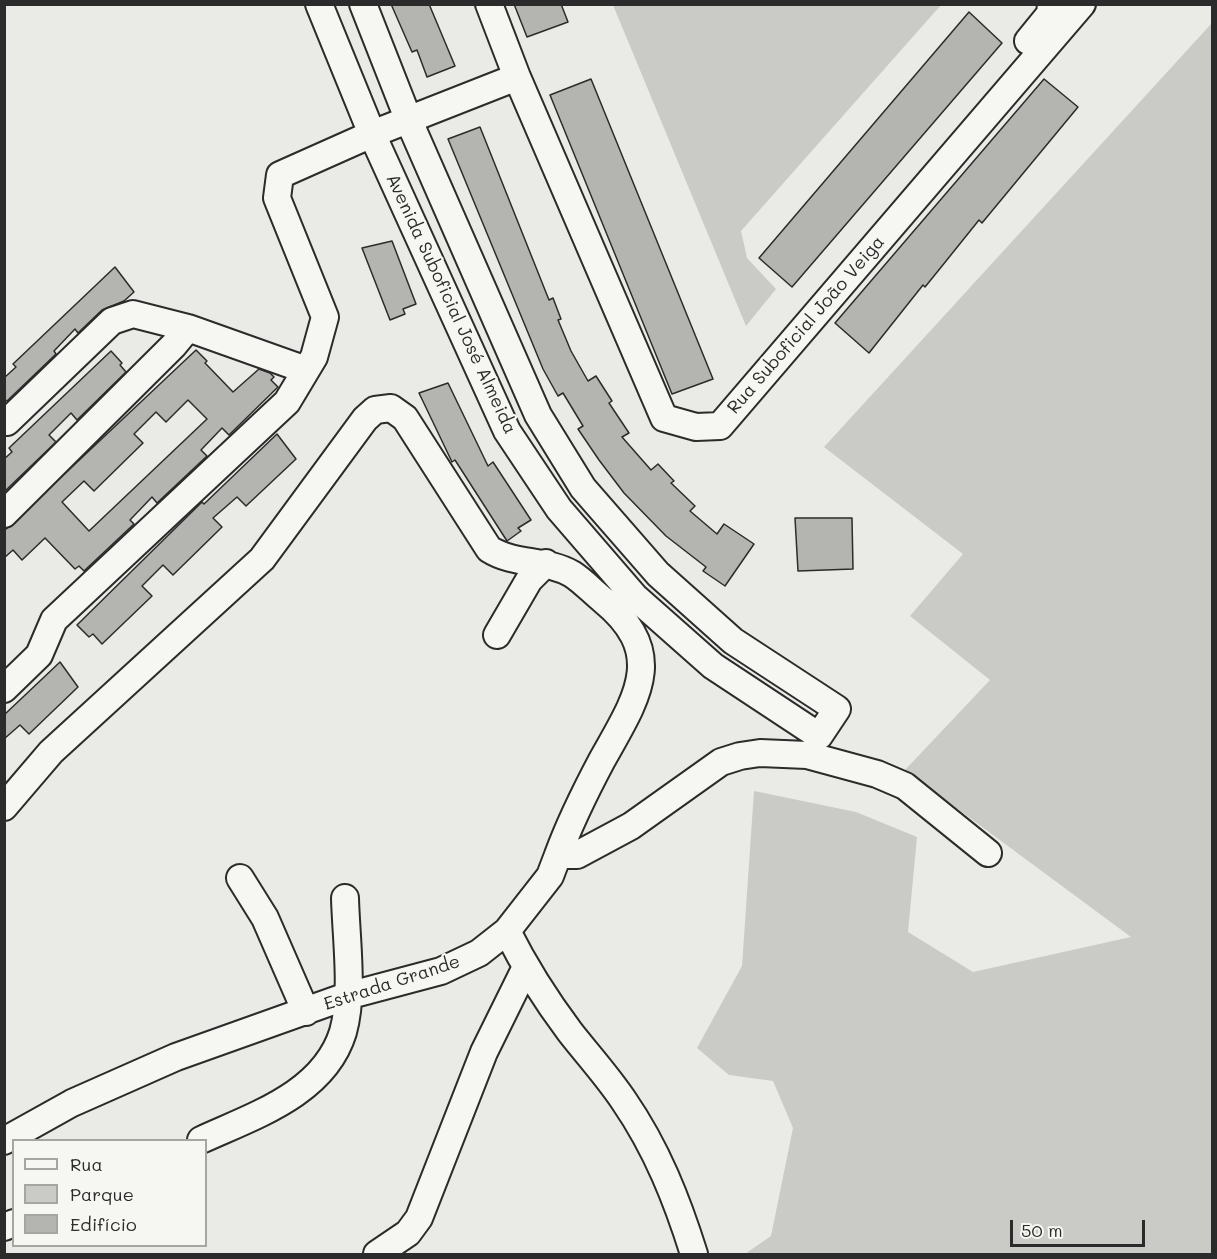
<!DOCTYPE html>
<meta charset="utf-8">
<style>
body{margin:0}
#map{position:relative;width:1217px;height:1259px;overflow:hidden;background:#eaeae6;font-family:Mali,sans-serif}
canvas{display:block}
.frame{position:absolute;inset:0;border:6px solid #2b2b2b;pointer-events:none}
.legend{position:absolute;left:12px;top:1139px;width:195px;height:108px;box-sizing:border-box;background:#f6f6f2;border:2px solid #a5a5a2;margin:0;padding:8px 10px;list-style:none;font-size:18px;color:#2b2b2b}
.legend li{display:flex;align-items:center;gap:12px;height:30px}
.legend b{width:30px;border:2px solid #a5a5a2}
.scale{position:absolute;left:1010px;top:1220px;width:135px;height:27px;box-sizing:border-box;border:3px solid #2b2b2b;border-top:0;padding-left:8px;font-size:18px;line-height:21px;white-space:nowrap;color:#2b2b2b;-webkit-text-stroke:4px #f6f6f2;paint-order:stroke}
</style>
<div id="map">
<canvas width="1217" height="1259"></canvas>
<div class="frame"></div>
<ul class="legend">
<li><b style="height:8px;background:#f6f6f2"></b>Rua</li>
<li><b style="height:16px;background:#cacac7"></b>Parque</li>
<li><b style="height:16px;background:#b4b4b1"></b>Edifício</li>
</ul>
<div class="scale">50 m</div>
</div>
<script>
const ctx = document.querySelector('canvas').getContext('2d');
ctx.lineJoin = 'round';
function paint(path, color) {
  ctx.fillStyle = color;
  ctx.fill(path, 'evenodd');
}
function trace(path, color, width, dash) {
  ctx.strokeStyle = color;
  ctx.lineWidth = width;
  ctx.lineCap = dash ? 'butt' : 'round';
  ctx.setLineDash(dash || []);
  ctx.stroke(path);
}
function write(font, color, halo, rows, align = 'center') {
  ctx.font = font + ' Mali,sans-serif';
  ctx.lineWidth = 4.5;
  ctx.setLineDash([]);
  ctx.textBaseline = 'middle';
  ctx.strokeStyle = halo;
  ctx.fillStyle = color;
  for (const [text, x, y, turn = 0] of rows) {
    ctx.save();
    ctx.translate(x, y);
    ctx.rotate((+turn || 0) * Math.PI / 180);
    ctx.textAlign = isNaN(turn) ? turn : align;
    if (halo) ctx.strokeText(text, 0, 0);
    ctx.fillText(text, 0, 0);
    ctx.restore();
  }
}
const green = new Path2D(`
 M613,5H941L741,231L747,258L776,289L746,326Z
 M1212,23V1254H745L771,1236L793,1128L773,1081L729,1075L697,1048L742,966L754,791L856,812L917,837L908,932L973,972L1131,937L905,770L990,680L910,616L963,554L824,447Z`);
const building = new Path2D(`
 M391,4H429L455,66L427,77L417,50L412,52Z
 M514,4H561L568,22L527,37Z
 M969,12L1002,43L792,287L759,258Z
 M591,79L713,379L672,394L550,95Z
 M1044,79L1078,107L982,223L979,220L938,271L925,287L923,285L869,353L835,323Z
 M480,127L549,300L553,298L561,319L558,320L571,351L588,381L596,376L612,401L609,403L629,433L622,437L651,470L658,464L674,481L671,483L695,506L690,511L717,534L724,524L754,544L725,586L703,571L706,567L666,536L624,493L599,460L578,429L583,426L563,393L558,396L543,369L448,139Z
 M392,241L416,304L403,309L405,314L390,320L362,248Z
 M115,267L134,292L124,301L102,310L78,333L75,329L54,351L56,354L7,401L4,399V378L16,367L13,364Z
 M196,350L207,361L205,363L233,392L259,369L270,373L274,377L271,380L278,387L229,435L222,428L201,450L207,456L157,503L152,497L130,520L134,524L84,571L79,566L75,569L45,538L22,560L13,550L4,558V531ZM188,400L207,419L89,531L62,502L84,481L94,491L143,443L134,434L156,412L166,422Z
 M111,351L122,363L120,365L126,372L77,420L71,413L49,435L56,442L4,492V459L12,452L9,448Z
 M448,383L488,466L493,462L531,520L518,528L521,531L507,541L455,460L452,462L419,393Z
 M277,434L296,459L246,506L237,497L213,518L222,527L173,575L163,565L142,586L152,596L102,644L93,634L89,637L77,625L202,502L204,504Z
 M795,518H852L853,569L798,571Z
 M60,662L78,687L29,734L20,725L4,739V715Z`);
const minor = new Path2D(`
 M319,4L372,134L507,431L559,509L635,597L713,666L819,736L837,709L733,641L658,574L583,488L538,415L409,121L363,4
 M489,4L517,77L664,418L696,427L720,426L1082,4
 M1028,41L1050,14L1051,4
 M7,422L112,321L133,314L188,328L306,370
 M4,514L174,345L188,328
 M497,635L529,580L546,563
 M4,689L39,655L54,620L287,402L314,357L325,317L277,198L280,175L372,134L517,77
 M4,807L51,752L262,559L365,419L375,410L391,408L405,418L489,549C514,565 546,559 572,574C583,581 593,592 603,600C669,654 636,699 602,760C585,792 570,822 558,855
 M240,878L265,918L306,1012
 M507,931C525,967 546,1000 570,1032C588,1055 608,1077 624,1101C657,1149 677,1200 694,1254
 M201,1140C253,1116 324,1094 343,1032C354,993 346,938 345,898
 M4,1141L72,1103L176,1057L347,996L441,971L479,953L507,931L550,876L558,855H577L631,826L721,762L740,756L760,753L807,755L877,774L905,786L988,853
 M4,1227L14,1223
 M377,1254L408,1233L419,1218L484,1052L526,967`);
const streetNames = [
 ["Avenida Suboficial José Almeida",451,304,65],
 ["Rua Suboficial João Veiga",806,325,-49],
 ["Estrada Grande",392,983,-18]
];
paint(green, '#cacac7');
paint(building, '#b4b4b1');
trace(building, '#2b2b2b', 1.5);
trace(minor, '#2b2b2b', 30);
trace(minor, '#f6f6f2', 26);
write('18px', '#2b2b2b', '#f6f6f2', streetNames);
</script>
